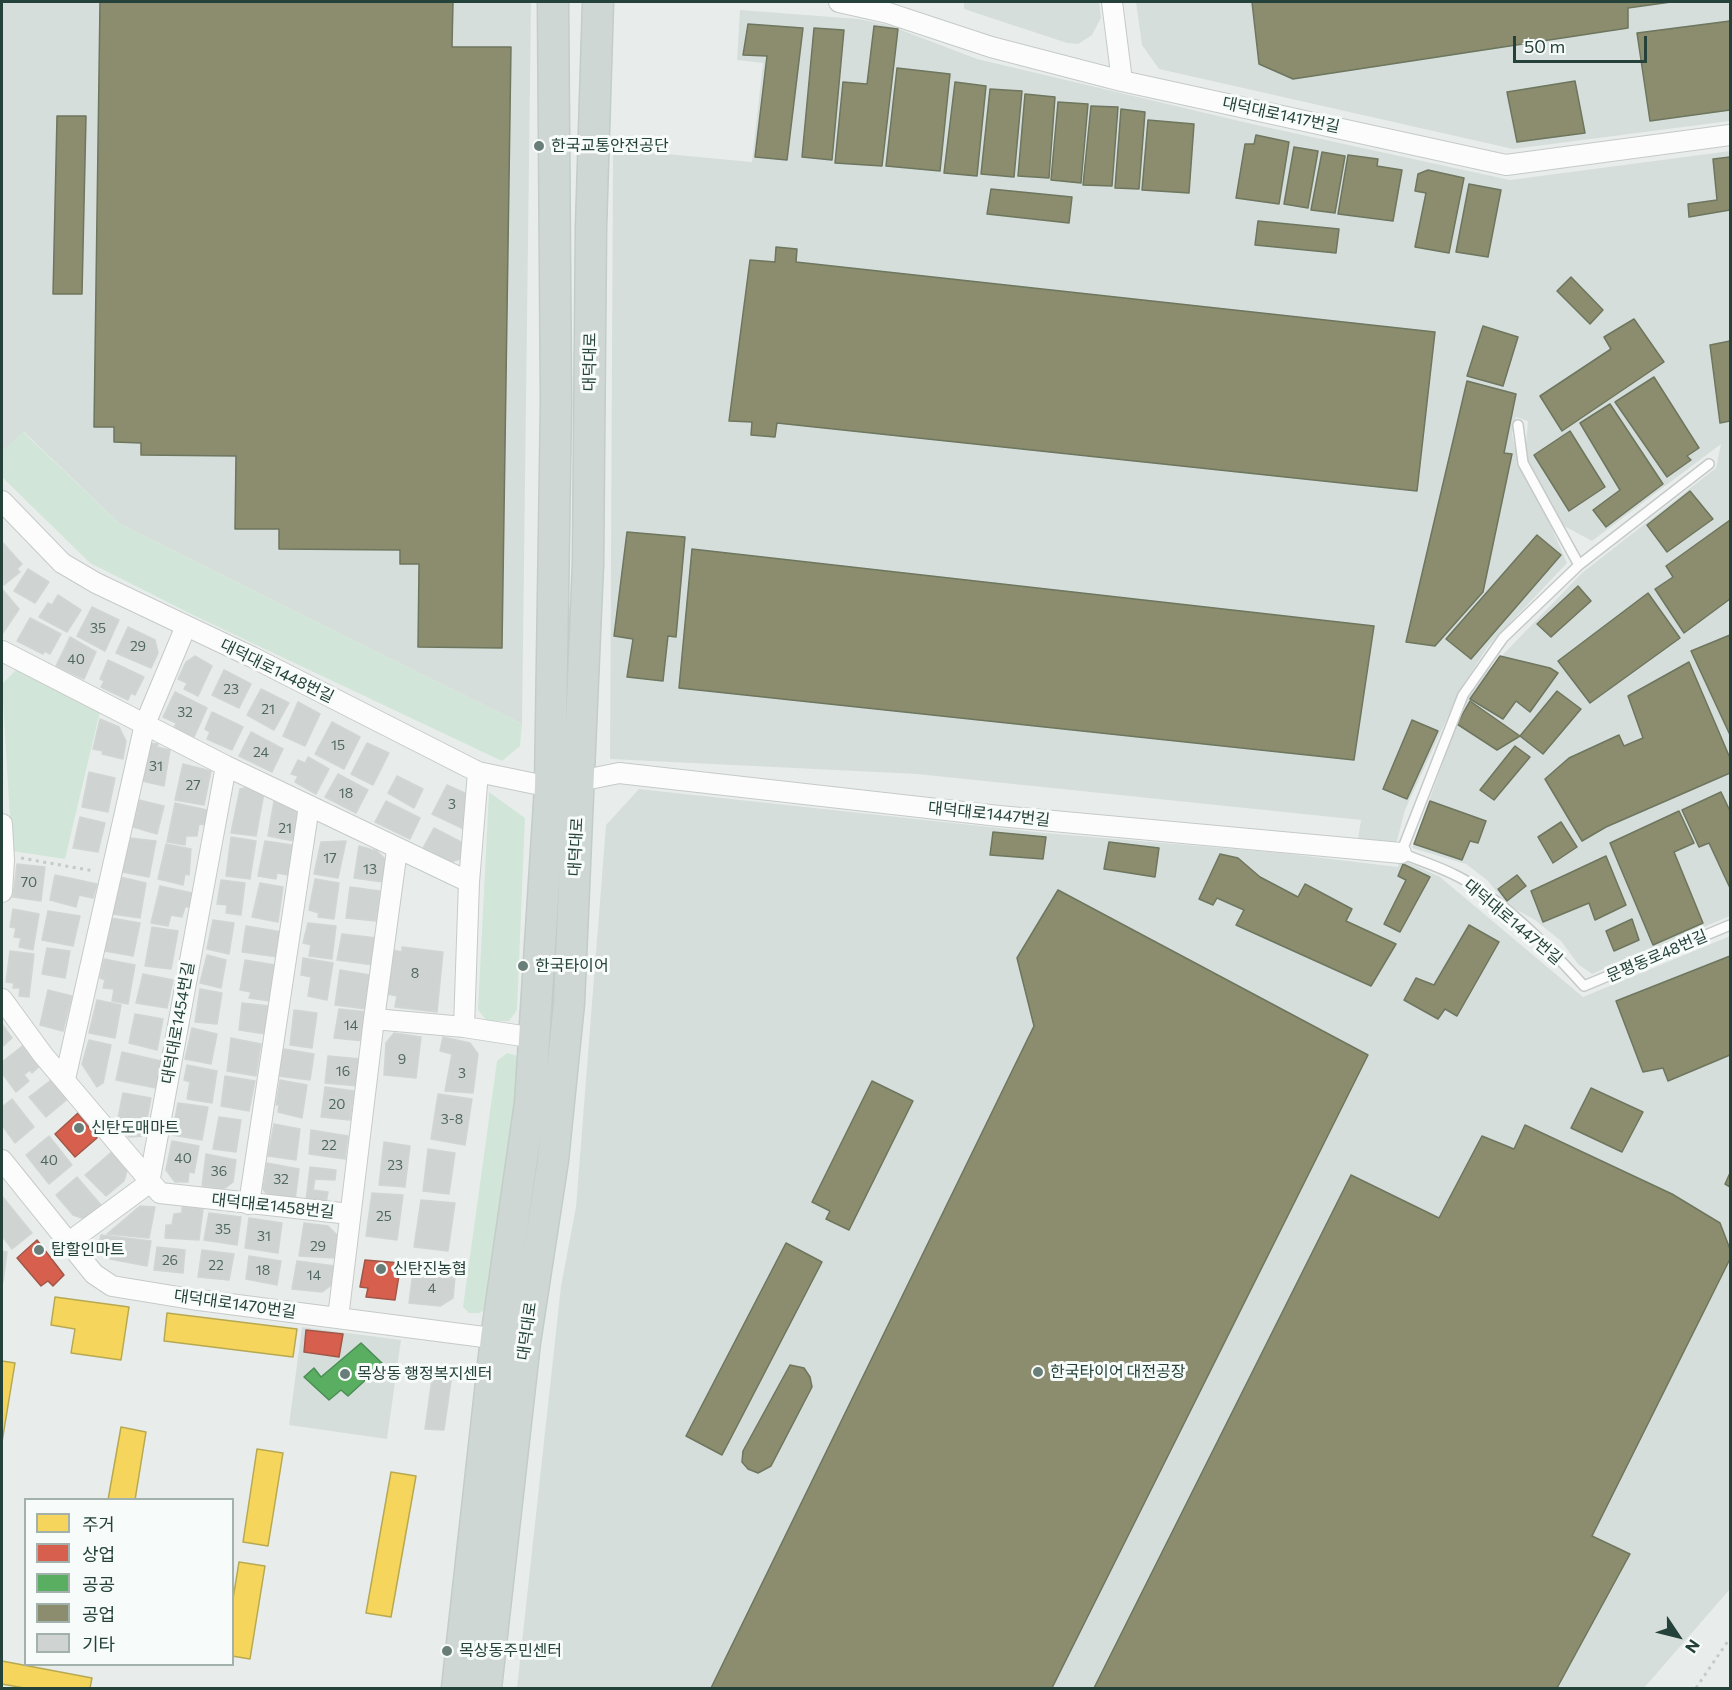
<!DOCTYPE html>
<meta charset="utf-8">
<style>
body{margin:0}
#map{position:relative;width:1732px;height:1690px;overflow:hidden;background:#e8edeb;font-family:Commissioner,"Noto Sans KR",sans-serif}
canvas{display:block}
.frame{position:absolute;inset:0;border:3px solid #24423a;pointer-events:none}
.legend{position:absolute;left:24px;top:1498px;width:210px;height:168px;box-sizing:border-box;background:#f7fbf9;border:2px solid #a3b1ad;margin:0;padding:8px 10px;list-style:none;font-size:18px;color:#24423a}
.legend li{display:flex;align-items:center;gap:12px;height:30px}
.legend b{width:30px;border:2px solid #a3b1ad}
.north{position:absolute;left:1648px;top:1606px;width:60px;height:60px;-webkit-text-stroke:4px #f7fbf9;paint-order:stroke;rotate:125deg;font-size:16px;font-weight:700;line-height:24px;text-align:center;color:#24423a}
.north::after{content:'';display:block;margin:auto;width:21px;height:27px;background:#24423a;clip-path:polygon(50% 0,100% 100%,50% 72%,0 100%)}
.scale{position:absolute;left:1513px;top:36px;width:134px;height:27px;box-sizing:border-box;border:3px solid #24423a;border-top:0;padding-left:8px;font-size:18px;line-height:21px;white-space:nowrap;color:#24423a;-webkit-text-stroke:4px #f7fbf9;paint-order:stroke}
</style>
<div id="map">
<canvas width="1732" height="1690"></canvas>
<div class="frame"></div>
<ul class="legend">
<li><b style="height:16px;background:#f6d55c"></b>주거</li>
<li><b style="height:16px;background:#d6604d"></b>상업</li>
<li><b style="height:16px;background:#5aae61"></b>공공</li>
<li><b style="height:16px;background:#8c8c6e"></b>공업</li>
<li><b style="height:16px;background:#cfd4d2"></b>기타</li>
</ul>
<div class="north">N</div>
<div class="scale">50 m</div>
</div>
<script>
const ctx = document.querySelector('canvas').getContext('2d');
ctx.lineJoin = 'round';
function paint(path, color) {
  ctx.fillStyle = color;
  ctx.fill(path, 'evenodd');
}
function trace(path, color, width, dash) {
  ctx.strokeStyle = color;
  ctx.lineWidth = width;
  ctx.lineCap = dash ? 'butt' : 'round';
  ctx.setLineDash(dash || []);
  ctx.stroke(path);
}
function write(font, color, halo, rows, align = 'center') {
  ctx.font = font + ' Commissioner,"Noto Sans KR",sans-serif';
  ctx.lineWidth = 6;
  ctx.setLineDash([]);
  ctx.textBaseline = 'middle';
  ctx.strokeStyle = halo;
  ctx.fillStyle = color;
  for (const [text, x, y, turn = 0] of rows) {
    ctx.save();
    ctx.translate(x, y);
    ctx.rotate((+turn || 0) * Math.PI / 180);
    ctx.textAlign = isNaN(turn) ? turn : align;
    if (halo) ctx.strokeText(text, 0, 0);
    ctx.fillText(text, 0, 0);
    ctx.restore();
  }
}
const built = new Path2D(`
 M2,2H531L522,724L120,524L24,432L2,452Z
 M964,2H1099L1101,18L1092,35L1078,44L1067,43L964,9Z
 M1136,2H1730V121L1513,149L1159,69L1142,45Z
 M740,10L859,19L888,25L977,59L1252,124L1510,180L1730,151V916L1592,974L1578,964L1561,941L1535,920L1508,905L1487,880L1466,864L1412,848L1465,701L1486,672L1582,573L1716,468L1721,444L1592,541L1564,526L1525,456L1528,421L1516,417L1512,434L1519,466L1550,524L1567,563L1489,645L1461,688L1405,810L1397,841L1382,844L1358,839L1361,820L917,774L610,759L613,149L752,162L763,63L737,60Z
 M639,789L1045,833L1281,853L1398,867L1399,858L1440,877L1583,997L1730,936V1589L1644,1688H517L561,1286L576,1207L606,825Z
 M302,1327L401,1340L387,1439L289,1425Z`);
const green = new Path2D(`
 M23,432L120,524L522,724L520,746L502,761L193,615L90,563L2,477V452Z
 M18,668L101,707L65,859L12,851L2,684Z
 M489,792L525,818L517,1010L509,1021H487L478,1010Z
 M507,1053L515,1055L521,1063L490,1305L480,1313H469L463,1307L497,1061Z`);
const homes = new Path2D(`
 M55,1297L129,1307L121,1360L71,1353L75,1329L51,1325Z
 M167,1313L297,1329L293,1357L164,1341Z
 M2,1361L15,1363L2,1442Z
 M121,1427L146,1432L135,1500H108Z
 M257,1449L283,1453L268,1546L243,1542Z
 M391,1472L416,1476L391,1617L366,1613Z
 M239,1562L265,1566L250,1659L232,1656V1605Z
 M2,1661L92,1678L90,1688H24L2,1684Z`);
const shops = new Path2D(`
 M78,1113L97,1138L75,1157L55,1134Z
 M37,1240L64,1275L53,1286L48,1281L41,1286L17,1258Z
 M365,1260L401,1263L395,1300L366,1297L368,1288L360,1287Z
 M306,1330L343,1334L339,1357L304,1352Z`);
const public = new Path2D(`
 M361,1343L383,1364L348,1396L341,1390L329,1400L304,1377L314,1368L321,1377Z`);
const industry = new Path2D(`
 M100,2H453L452,47H511L502,648L418,647L419,564H400V550L279,549V529H235L236,456L141,455V443L114,442V427H94Z
 M1252,2H1671L1628,8V28L1293,79L1259,64Z
 M1730,21V110L1650,121L1637,33Z
 M748,24L803,28L787,160L755,157L767,56L743,55Z
 M874,26L898,29L882,166L835,163L843,82L867,84Z
 M814,28L844,30L832,160L802,157Z
 M897,68L950,74L940,171L886,166Z
 M1575,81L1585,133L1517,142L1507,92Z
 M955,82L986,86L977,176L944,173Z
 M990,89L1022,91L1014,177L981,174Z
 M1025,94L1055,97L1049,178L1018,176Z
 M1058,102L1088,104L1081,183L1051,180Z
 M1091,106L1118,107L1112,186L1083,185Z
 M1121,109L1145,112L1139,189L1115,188Z
 M57,116H86L82,294H53Z
 M1148,120L1194,124L1189,193L1142,190Z
 M1256,135L1289,142L1279,204L1236,198L1245,144H1254Z
 M1294,147L1318,151L1308,208L1284,204Z
 M1322,152L1345,156L1335,213L1311,210Z
 M1348,155L1378,159L1377,166L1402,170L1393,221L1338,214Z
 M1730,157V210L1689,217L1688,204L1717,200L1713,159Z
 M1428,170L1464,178L1449,253L1415,247L1426,193L1415,191L1418,174Z
 M1469,184L1501,190L1488,257L1456,252Z
 M991,189L1072,197L1069,223L987,214Z
 M1258,221L1339,229L1336,253L1255,245Z
 M776,247L797,249L796,262L1435,332L1417,491L777,423L775,437L751,435L752,422L729,421L750,260L775,262Z
 M1571,277L1603,310L1590,324L1557,291Z
 M1634,319L1664,362L1562,431L1540,396L1611,349L1604,337Z
 M1483,326L1518,337L1503,386L1467,376Z
 M1730,341V421L1720,423L1710,345Z
 M1654,377L1699,448L1687,456L1691,460L1667,477L1615,402Z
 M1467,381L1516,394L1504,453L1512,454L1483,592L1435,646L1406,642Z
 M1610,404L1663,484L1606,527L1593,510L1620,490L1580,423Z
 M1570,431L1605,487L1569,511L1534,455Z
 M1690,491L1713,519L1667,552L1647,525Z
 M1730,520V599L1684,633L1655,589L1673,577L1666,566Z
 M627,532L685,537L676,637L668,636L663,681L627,677L633,639L614,636Z
 M1537,535L1561,555L1471,659L1446,639Z
 M692,549L1374,626L1354,760L679,688Z
 M1578,586L1591,601L1551,637L1537,624Z
 M1648,593L1680,638L1590,703L1558,661Z
 M1730,635V735L1691,651Z
 M1500,656L1550,668L1558,673L1530,712L1516,701L1503,719L1470,699Z
 M1689,662L1730,758V773L1606,827L1582,841L1545,779L1569,758L1619,735L1624,746L1643,738L1628,696Z
 M1557,691L1581,709L1543,754L1520,736Z
 M1470,701L1520,736L1497,750L1457,724Z
 M1412,720L1438,731L1407,799L1383,789Z
 M1515,746L1530,757L1494,800L1480,790Z
 M1721,792L1730,811V888L1709,843L1699,847L1682,810Z
 M1430,801L1486,821L1478,843L1470,841L1462,860L1414,844Z
 M1679,811L1694,843L1674,852L1703,923L1653,945L1610,843Z
 M1561,822L1577,847L1553,863L1538,837Z
 M993,832L1046,837L1043,859L990,855Z
 M1109,842L1159,848L1155,877L1104,869Z
 M1220,854L1238,858L1260,877L1298,897L1305,884L1352,909L1346,921L1396,944L1371,986L1236,925L1244,910L1217,898L1213,905L1199,899Z
 M1606,856L1626,905L1595,920L1589,903L1543,922L1531,891Z
 M1403,864L1430,877L1400,932L1384,924L1406,880L1398,876Z
 M1517,875L1526,886L1507,901L1498,889Z
 M1058,890L1368,1055L1052,1688H711L1034,1026L1017,958Z
 M1632,919L1639,940L1614,951L1606,931Z
 M1469,925L1499,942L1457,1016L1445,1009L1438,1019L1404,1000L1416,978L1434,985Z
 M1730,956V1055L1668,1081L1663,1068L1643,1072L1616,1001Z
 M872,1081L913,1101L849,1230L826,1219L830,1211L812,1202Z
 M1591,1088L1643,1112L1622,1152L1571,1128Z
 M1525,1125L1672,1194L1720,1223L1730,1249V1259L1592,1536L1630,1554L1557,1688H1094L1351,1175L1439,1218L1482,1136L1514,1149Z
 M1730,1173V1187L1725,1184Z
 M786,1243L822,1262L722,1455L686,1436Z
 M790,1365L804,1368L810,1377L812,1387L771,1466L758,1473L748,1469L742,1462L743,1451Z`);
const building = new Path2D(`
 M3,543L22,564L17,569L20,572L4,585Z
 M28,569L49,582L35,603L14,591Z
 M2,589L19,609L3,633L2,632Z
 M58,595L81,610L67,632L39,617L48,603L52,605Z
 M92,607L119,620L105,651L77,636Z
 M30,618L61,634L50,654L45,651L43,654L17,641Z
 M128,627L155,640L158,653L151,668L116,653Z
 M70,637L96,652L84,679L56,666Z
 M195,656L212,666L198,696L184,689L187,683L178,679L186,662Z
 M108,660L144,677L135,695L131,693L128,700L101,687L104,681L100,679Z
 M224,670L251,684L239,708L212,695Z
 M261,689L289,703L274,730L247,715Z
 M175,692L207,708L194,737L174,728L176,723L163,717Z
 M298,702L320,714L305,746L283,736Z
 M212,712L243,727L232,750L207,739L210,732L205,729Z
 M100,719L119,727L126,741L123,759L102,754L103,751L93,749Z
 M332,722L360,737L344,769L315,754Z
 M251,732L283,749L272,772L239,756Z
 M148,743L158,744L157,747L170,750L164,786L142,781Z
 M367,743L389,753L373,785L351,774Z
 M308,757L329,769L316,794L295,782L298,776L291,774L298,760L305,763Z
 M183,764L211,771L204,805L175,800Z
 M89,772L115,778L108,812L82,807Z
 M338,774L368,790L356,813L325,797Z
 M397,776L423,789L414,808L388,793Z
 M447,785L467,794L466,830L432,814Z
 M250,787L264,793L256,836L231,833L240,789Z
 M139,800L164,806L157,834L133,827Z
 M274,801L293,808L302,819L299,842L268,836Z
 M386,801L420,818L410,839L375,822Z
 M175,803L207,810L206,825L199,824L197,836H186L185,845L167,842Z
 M80,817L105,823L98,852L73,848Z
 M434,828L467,845L466,857L451,862L423,848Z
 M231,837L256,841L250,879L226,876Z
 M130,838L156,841L149,877L122,872Z
 M265,841L299,846L296,864H290L288,875L277,873L276,879L258,876Z
 M346,841L338,878L314,874L321,842Z
 M166,844L191,849L189,875L185,874L183,885L158,879Z
 M359,846L377,851L386,860L383,882L354,878Z
 M17,864L45,867L41,901L13,897Z
 M55,875L97,884L93,898L79,895L76,907L50,900Z
 M120,877L146,883L140,918L112,914Z
 M315,879L339,883L334,919L318,917L319,913L309,910Z
 M221,880L245,883L241,915L226,913L227,905L217,904Z
 M260,883L283,887L278,922L252,917Z
 M160,886L192,893L189,907H185L182,917L171,915L168,926L151,923Z
 M350,887L380,891L376,921L346,918Z
 M13,909L39,914L33,950L19,947L21,938L14,937L16,928L10,927Z
 M48,911L80,916L73,946L42,940Z
 M111,918L140,923L133,956L105,951Z
 M213,920L234,923L229,954L207,949Z
 M308,923L336,926L332,959L309,956L311,945L303,943Z
 M246,926L282,932L278,957L242,952Z
 M152,927L178,931L171,969L145,966Z
 M342,934L377,938L374,965L337,960Z
 M402,947L443,952L437,1012L395,1007L397,996L387,994L392,950L402,952Z
 M47,948L70,951L65,978L42,974Z
 M10,951L34,954L29,997L19,996L20,988H13L14,983L6,982Z
 M207,955L226,960L221,988L200,983Z
 M303,958L333,963L327,1000L308,996L311,977L301,975Z
 M104,959L135,965L128,1004L112,1001L114,989L103,988L105,980L100,978Z
 M245,960L275,965L270,1001L249,998L251,992L240,990Z
 M340,970L370,975L366,1009L335,1005Z
 M143,974L173,980L167,1008L136,1003Z
 M200,989L222,993L217,1024L195,1022Z
 M48,990L72,996L63,1031L40,1025Z
 M97,1000L121,1005L115,1038L89,1033Z
 M242,1003L270,1006L266,1034L239,1030Z
 M339,1009L368,1012L364,1041L334,1038Z
 M294,1010L317,1013L312,1048L290,1045Z
 M135,1014L163,1019L157,1050L129,1043Z
 M2,1024L12,1038L2,1047Z
 M192,1028L217,1034L211,1064L185,1059Z
 M394,1033L421,1037L416,1078L384,1075L386,1043Z
 M443,1037L470,1043L478,1054L473,1093L445,1091L452,1054L440,1051Z
 M231,1038L261,1044L256,1076L227,1071Z
 M89,1040L111,1045L103,1083L97,1087L82,1064Z
 M25,1044L42,1064L32,1073L30,1070L24,1075L29,1081L16,1092L2,1073V1062Z
 M284,1049L314,1054L310,1080L278,1076Z
 M122,1052L161,1061L156,1088L116,1080Z
 M328,1056L361,1059L358,1086L325,1083Z
 M187,1065L217,1071L212,1103L187,1099L190,1082L184,1080Z
 M225,1076L255,1081L249,1111L221,1106Z
 M55,1077L70,1097L46,1117L29,1097Z
 M280,1080L307,1085L302,1118L278,1112L279,1105H276Z
 M325,1087L354,1091L350,1120L321,1117Z
 M123,1093L151,1098L144,1136L129,1137L117,1123Z
 M438,1094L472,1099L465,1145L431,1139Z
 M12,1099L34,1127L15,1143L2,1125V1107Z
 M178,1103L208,1107L202,1140L172,1135Z
 M219,1117L241,1120L236,1152L213,1149Z
 M274,1124L300,1129L296,1160L268,1156Z
 M311,1130L348,1136L345,1159L309,1154Z
 M49,1136L72,1165L49,1184L26,1155Z
 M172,1141L199,1146L194,1173L189,1172L188,1182H175L166,1170Z
 M384,1142L410,1146L405,1187L379,1185Z
 M428,1149L455,1153L449,1194L423,1191Z
 M114,1150L128,1167L124,1181L106,1196L85,1175Z
 M206,1154L236,1160L233,1182L224,1189L202,1186Z
 M267,1163L299,1169L295,1201L270,1198L263,1189Z
 M310,1167L336,1170L335,1180L315,1179L313,1190L328,1192L326,1203L306,1201Z
 M77,1177L101,1205L85,1219L73,1215L56,1195Z
 M372,1193L403,1195L397,1240L366,1236Z
 M2,1196L32,1233L12,1249L2,1236Z
 M421,1200L455,1203L448,1251L414,1247Z
 M140,1206L155,1207L149,1238L107,1234Z
 M182,1207L203,1209L199,1240L165,1238L166,1225H172L174,1214L182,1213Z
 M209,1213L241,1217L237,1245L204,1240Z
 M249,1218L282,1223L278,1253L245,1248Z
 M304,1223L328,1226L338,1236L335,1258L299,1256Z
 M101,1235L151,1241L147,1266L110,1259L98,1251Z
 M157,1247L185,1250L183,1273L154,1270Z
 M202,1250L234,1254L229,1280L198,1277Z
 M2,1251L7,1252L3,1282H2Z
 M249,1256L281,1261L277,1285L246,1279Z
 M297,1261L335,1266L333,1284L322,1292L292,1289Z
 M413,1272L455,1277L453,1298L440,1306L409,1303Z
 M433,1372L452,1374L444,1430L425,1429Z`);
const path = new Path2D(`
 M21,858L94,871
 M1696,1688L1730,1638`);
const lane = new Path2D(`
 M1518,425L1523,463L1579,565
 M1709,464L1579,565L1503,638L1463,695L1401,853C1418,860 1437,866 1453,874C1500,896 1550,948 1584,986L1730,925`);
const street = new Path2D(`
 M839,2L888,13L991,47L1122,81L1506,165L1730,135
 M1112,2L1122,81
 M2,501L62,563L96,583L252,657L478,772L550,787L619,773L999,816L1401,853
 M2,651L226,766L469,882
 M2,824L4,860L2,892
 M2,999L43,1055L160,1193L350,1214
 M374,1019L397,850
 M464,1027L469,882L478,772
 M65,1079L145,724L186,626
 M2,1160L94,1274L112,1286L191,1299L507,1340
 M249,1204L309,806
 M69,1242L149,1183L226,766
 M338,1318L374,1019L464,1027L535,1038`);
const primary = new Path2D(`
 M457,1688L496,1338L530,1103L550,787L556,403L553,2
 M486,1688L525,1342L553,1160L569,1003L588,564L591,227L598,2`);
const markers = [
 [539,146,6,"#697e78"],
 [523,966,6,"#697e78"],
 [79,1128,6,"#697e78"],
 [39,1250,6,"#697e78"],
 [381,1269,6,"#697e78"],
 [1038,1372,6,"#697e78"],
 [345,1374,6,"#697e78"],
 [447,1651,6,"#697e78"]
];
const numberNames = [
 ["35",98,628],
 ["29",138,646],
 ["40",76,659],
 ["23",231,689],
 ["21",268,709],
 ["32",185,712],
 ["15",338,745],
 ["24",261,752],
 ["31",156,766],
 ["27",193,785],
 ["18",346,793],
 ["3",452,804],
 ["21",285,828],
 ["17",330,858],
 ["13",370,869],
 ["70",29,882],
 ["8",415,973],
 ["14",351,1025],
 ["9",402,1059],
 ["16",343,1071],
 ["3",462,1073],
 ["20",337,1104],
 ["3-8",452,1119],
 ["22",329,1145],
 ["40",183,1158],
 ["40",49,1160],
 ["23",395,1165],
 ["36",219,1171],
 ["32",281,1179],
 ["25",384,1216],
 ["35",223,1229],
 ["31",264,1236],
 ["29",318,1246],
 ["26",170,1260],
 ["22",216,1265],
 ["18",263,1270],
 ["14",314,1275],
 ["4",432,1288]
];
const streetNames = [
 ["대덕대로1417번길",1281,115,12],
 ["대덕대로",590,362,-89],
 ["대덕대로1448번길",277,671,26],
 ["대덕대로1447번길",989,814,6],
 ["대덕대로",576,847,-87],
 ["대덕대로1447번길",1513,922,40],
 ["문평동로48번길",1657,956,-23],
 ["대덕대로1454번길",178,1023,-80],
 ["대덕대로1458번길",273,1206,6],
 ["대덕대로1470번길",235,1304,8],
 ["대덕대로",527,1331,-82]
];
const poiNames = [
 ["한국교통안전공단",551,146],
 ["한국타이어",535,966],
 ["신탄도매마트",91,1128],
 ["탑할인마트",51,1250],
 ["신탄진농협",393,1269],
 ["한국타이어 대전공장",1050,1372],
 ["목상동 행정복지센터",357,1374],
 ["목상동주민센터",459,1651]
];
paint(built, '#d6dedb');
paint(green, '#d1e6d8');
paint(homes, '#f6d55c');
trace(homes, '#b7a952', 1.5);
paint(shops, '#d6604d');
trace(shops, '#a15747', 1.5);
paint(public, '#5aae61');
trace(public, '#4a8e55', 1.5);
paint(industry, '#8c8c6e');
trace(industry, '#6d765e', 1.5);
paint(building, '#cfd4d2');
trace(building, '#d1d6d4', 1.5);
trace(lane, '#c5cac8', 12);
trace(street, '#c5cac8', 22);
trace(primary, '#c3ccc9', 33);
trace(path, '#c3ccca', 3, [3, 4.5]);
trace(lane, '#fcfcfc', 9);
trace(street, '#fcfcfc', 20);
trace(primary, '#cfd7d5', 30);
for (const [x, y, r, color] of markers) {
  const dot = new Path2D();
  dot.arc(x, y, r, 0, 2 * Math.PI);
  ctx.fillStyle = color;
  ctx.fill(dot);
  trace(dot, '#f7fbf9', 2);
}
write('14px', '#506761', null, numberNames);
write('16px', '#24423a', '#f7fbf9', streetNames);
write('16px', '#24423a', '#f7fbf9', poiNames, 'left');
</script>
